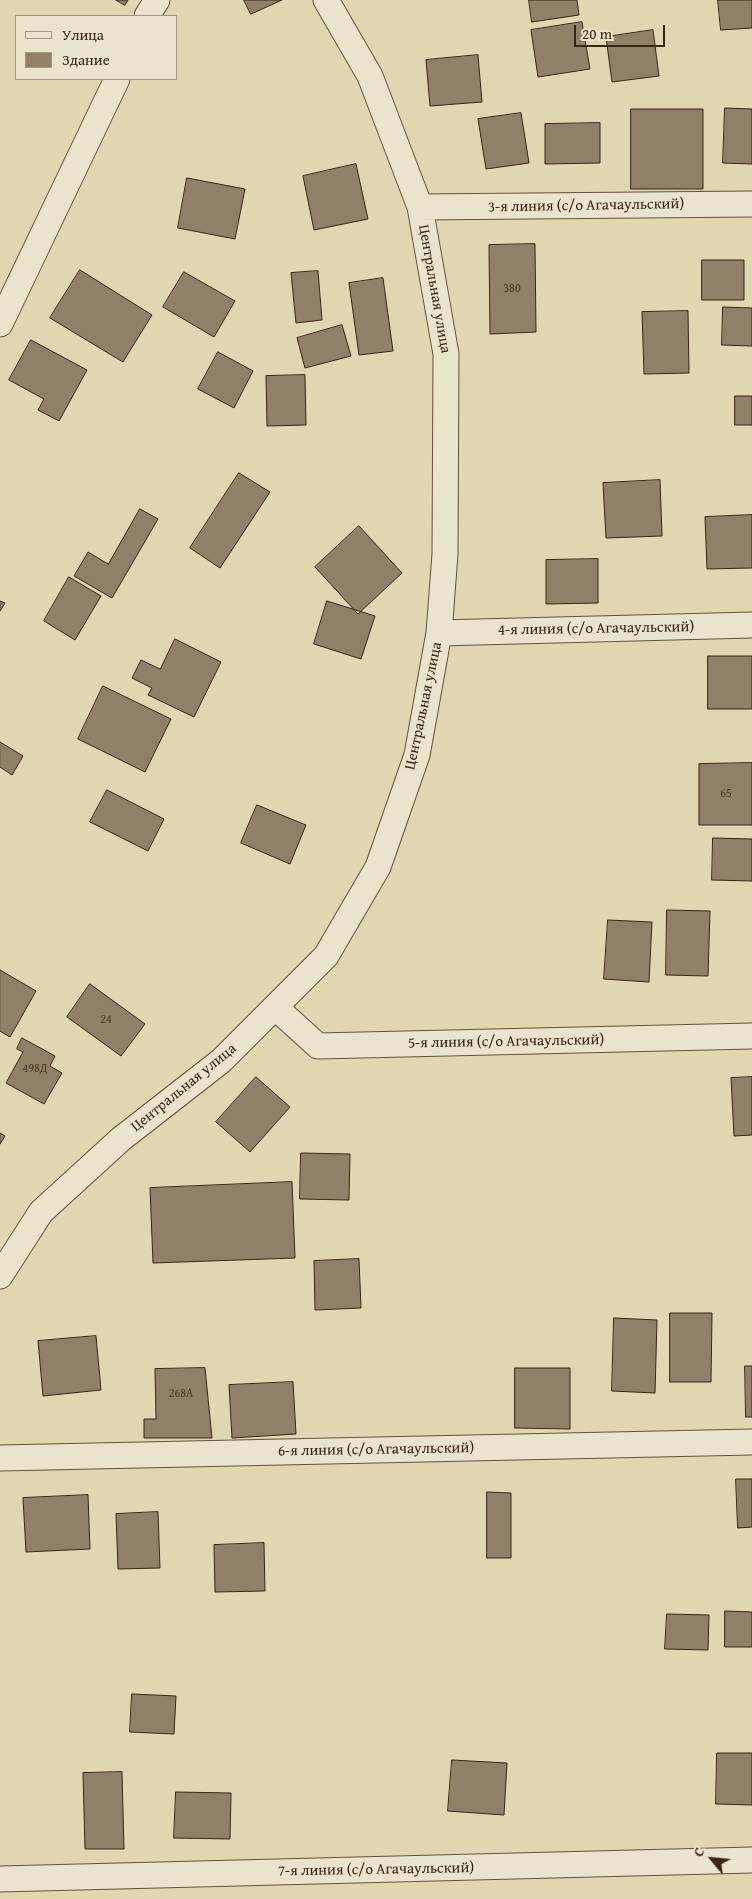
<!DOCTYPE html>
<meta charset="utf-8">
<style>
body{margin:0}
#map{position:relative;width:752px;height:1899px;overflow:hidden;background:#e0d6b0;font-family:"Gentium Book Plus",serif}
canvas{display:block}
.legend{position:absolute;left:15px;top:15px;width:162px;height:65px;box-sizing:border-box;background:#ebe4cc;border:1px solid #a49784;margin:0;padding:6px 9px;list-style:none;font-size:15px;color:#3a2317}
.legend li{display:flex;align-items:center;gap:10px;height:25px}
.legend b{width:25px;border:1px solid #a49784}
.north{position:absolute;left:687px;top:1834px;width:50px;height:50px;-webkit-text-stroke:4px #ebe4cc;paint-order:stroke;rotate:298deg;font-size:14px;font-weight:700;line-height:20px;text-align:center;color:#3a2317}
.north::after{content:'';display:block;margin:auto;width:18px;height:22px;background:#3a2317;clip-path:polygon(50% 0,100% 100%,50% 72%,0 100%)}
.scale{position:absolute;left:574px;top:25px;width:91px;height:22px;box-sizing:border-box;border:2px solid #3a2317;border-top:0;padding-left:6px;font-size:15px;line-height:18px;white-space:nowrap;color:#3a2317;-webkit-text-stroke:4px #ebe4cc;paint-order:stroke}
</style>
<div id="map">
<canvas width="752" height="1899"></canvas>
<ul class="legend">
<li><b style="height:6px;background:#ebe4cc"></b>Улица</li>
<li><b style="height:14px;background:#908067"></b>Здание</li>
</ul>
<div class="north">С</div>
<div class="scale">20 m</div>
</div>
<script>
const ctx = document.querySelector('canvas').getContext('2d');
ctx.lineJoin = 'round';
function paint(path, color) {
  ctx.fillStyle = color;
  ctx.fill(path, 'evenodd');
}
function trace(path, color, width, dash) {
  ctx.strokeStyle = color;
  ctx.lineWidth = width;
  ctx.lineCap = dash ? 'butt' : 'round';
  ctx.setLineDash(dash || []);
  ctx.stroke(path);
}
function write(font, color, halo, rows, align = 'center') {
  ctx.font = font + ' "Gentium Book Plus",serif';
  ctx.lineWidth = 4.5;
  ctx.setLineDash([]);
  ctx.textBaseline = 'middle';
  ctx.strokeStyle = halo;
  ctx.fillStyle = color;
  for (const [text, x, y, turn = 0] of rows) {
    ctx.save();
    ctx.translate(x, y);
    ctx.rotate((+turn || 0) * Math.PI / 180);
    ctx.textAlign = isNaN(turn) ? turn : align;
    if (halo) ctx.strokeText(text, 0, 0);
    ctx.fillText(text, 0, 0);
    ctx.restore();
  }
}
const building = new Path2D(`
 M116,0H128L125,5Z
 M244,0H282L251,14Z
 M529,0H577L579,15L532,22Z
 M718,0H752V28L721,30Z
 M582,22L590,69L538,77L531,30Z
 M653,30L659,76L612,82L606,37Z
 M478,55L482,102L430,106L426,60Z
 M725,108L752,109V164L723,163Z
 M631,109H703V189H631Z
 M521,113L529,163L486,169L478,119Z
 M600,123V163L545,164V124Z
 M356,164L368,219L314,230L303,176Z
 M187,178L245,189L235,239L178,228Z
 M535,244L536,332L490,334L489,245Z
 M702,260H744V300H702Z
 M80,270L152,315L123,362L50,318Z
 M318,271L322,320L296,323L291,273Z
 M184,272L235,301L214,337L163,307Z
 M383,278L393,351L359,355L349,283Z
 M723,307L752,308V346L722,345Z
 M688,311L689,373L644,374L642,312Z
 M342,325L351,356L305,368L297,338Z
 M31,340L87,370L59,421L38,410L44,399L9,380Z
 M218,352L253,371L234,408L198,389Z
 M305,375L306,425L267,426L266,376Z
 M735,396H752V425H735Z
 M239,473L270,492L220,568L190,548Z
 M660,480L662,536L606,538L603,483Z
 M140,509L158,519L112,598L74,576L88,552L108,564Z
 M752,515V568L707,569L705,517Z
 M359,526L402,573L358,614L315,567Z
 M598,559V603L546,604V560Z
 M69,577L101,596L75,640L44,621Z
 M0,601L5,603L0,611Z
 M327,601L375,616L361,659L314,644Z
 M175,639L221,662L194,717L148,695L152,688L132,678L141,660L160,669Z
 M708,656H752V709H708Z
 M103,686L171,719L145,772L78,739Z
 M0,742L23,756L12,775L0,767Z
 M752,763V825H699V764Z
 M107,790L164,819L148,851L90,822Z
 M257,805L306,825L290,864L241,843Z
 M713,838L752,839V881L712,880Z
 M667,910L710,911L708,976L666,975Z
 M608,920L652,922L649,982L604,979Z
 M0,970L36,991L10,1037L0,1031Z
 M90,984L145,1024L121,1056L67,1017Z
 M22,1038L55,1056L50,1066L62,1073L44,1104L6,1083L23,1052L17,1049Z
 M256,1077L290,1107L250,1152L216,1122Z
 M752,1077V1135L734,1136L731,1078Z
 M0,1133L5,1136L0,1144Z
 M301,1153L350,1154L349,1200L300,1199Z
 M292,1182L295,1258L153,1263L150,1188Z
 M359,1259L361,1308L315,1310L314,1261Z
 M670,1313H712L711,1382H670Z
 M614,1318L657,1320L655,1393L612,1391Z
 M96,1336L101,1390L43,1396L38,1341Z
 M745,1366H752V1417H746Z
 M205,1368L212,1438H144V1419H156L155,1369Z
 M515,1368H570V1429L515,1428Z
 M293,1382L296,1434L232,1438L229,1385Z
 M736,1479H752V1527L738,1528Z
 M487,1492L511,1493V1558H487Z
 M88,1495L90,1549L26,1552L23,1498Z
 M158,1512L160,1568L118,1569L116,1514Z
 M264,1543L265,1591L215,1592L214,1545Z
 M725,1611L752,1612V1647H725Z
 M667,1614L709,1615L708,1650L665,1649Z
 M132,1694L176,1696L174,1734L130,1732Z
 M717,1753H752V1805L716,1804Z
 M452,1760L507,1763L504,1815L448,1811Z
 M122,1772L124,1849H85L83,1773Z
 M176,1792L231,1793L230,1839L174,1838Z`);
const street = new Path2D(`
 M147,16L157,0
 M420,207L752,204
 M0,324L117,79
 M439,633L752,625
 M275,1007L318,1046L752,1036
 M0,1276L41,1212L121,1139L221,1061L326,956L378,867L417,755L439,633L445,554L446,354L420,207L370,76L326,0
 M0,1458L752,1442
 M0,1879L752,1860`);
const numberNames = [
 ["380",512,289],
 ["65",726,794],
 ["24",106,1020],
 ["498Д",35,1069],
 ["268А",181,1394]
];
const streetNames = [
 ["3-я линия (с/о Агачаульский)",586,206,-1],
 ["Центральная улица",434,289,80],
 ["4-я линия (с/о Агачаульский)",596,629,-1],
 ["Центральная улица",424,706,-78],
 ["5-я линия (с/о Агачаульский)",506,1042,-1],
 ["Центральная улица",184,1088,-39],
 ["6-я линия (с/о Агачаульский)",376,1450,-1],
 ["7-я линия (с/о Агачаульский)",376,1870,-1]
];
paint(building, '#908067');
trace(building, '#3a2317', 1);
trace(street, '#64503d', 27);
trace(street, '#ebe4cc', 25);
write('12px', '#503a2b', null, numberNames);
write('15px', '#3a2317', '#ebe4cc', streetNames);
</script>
